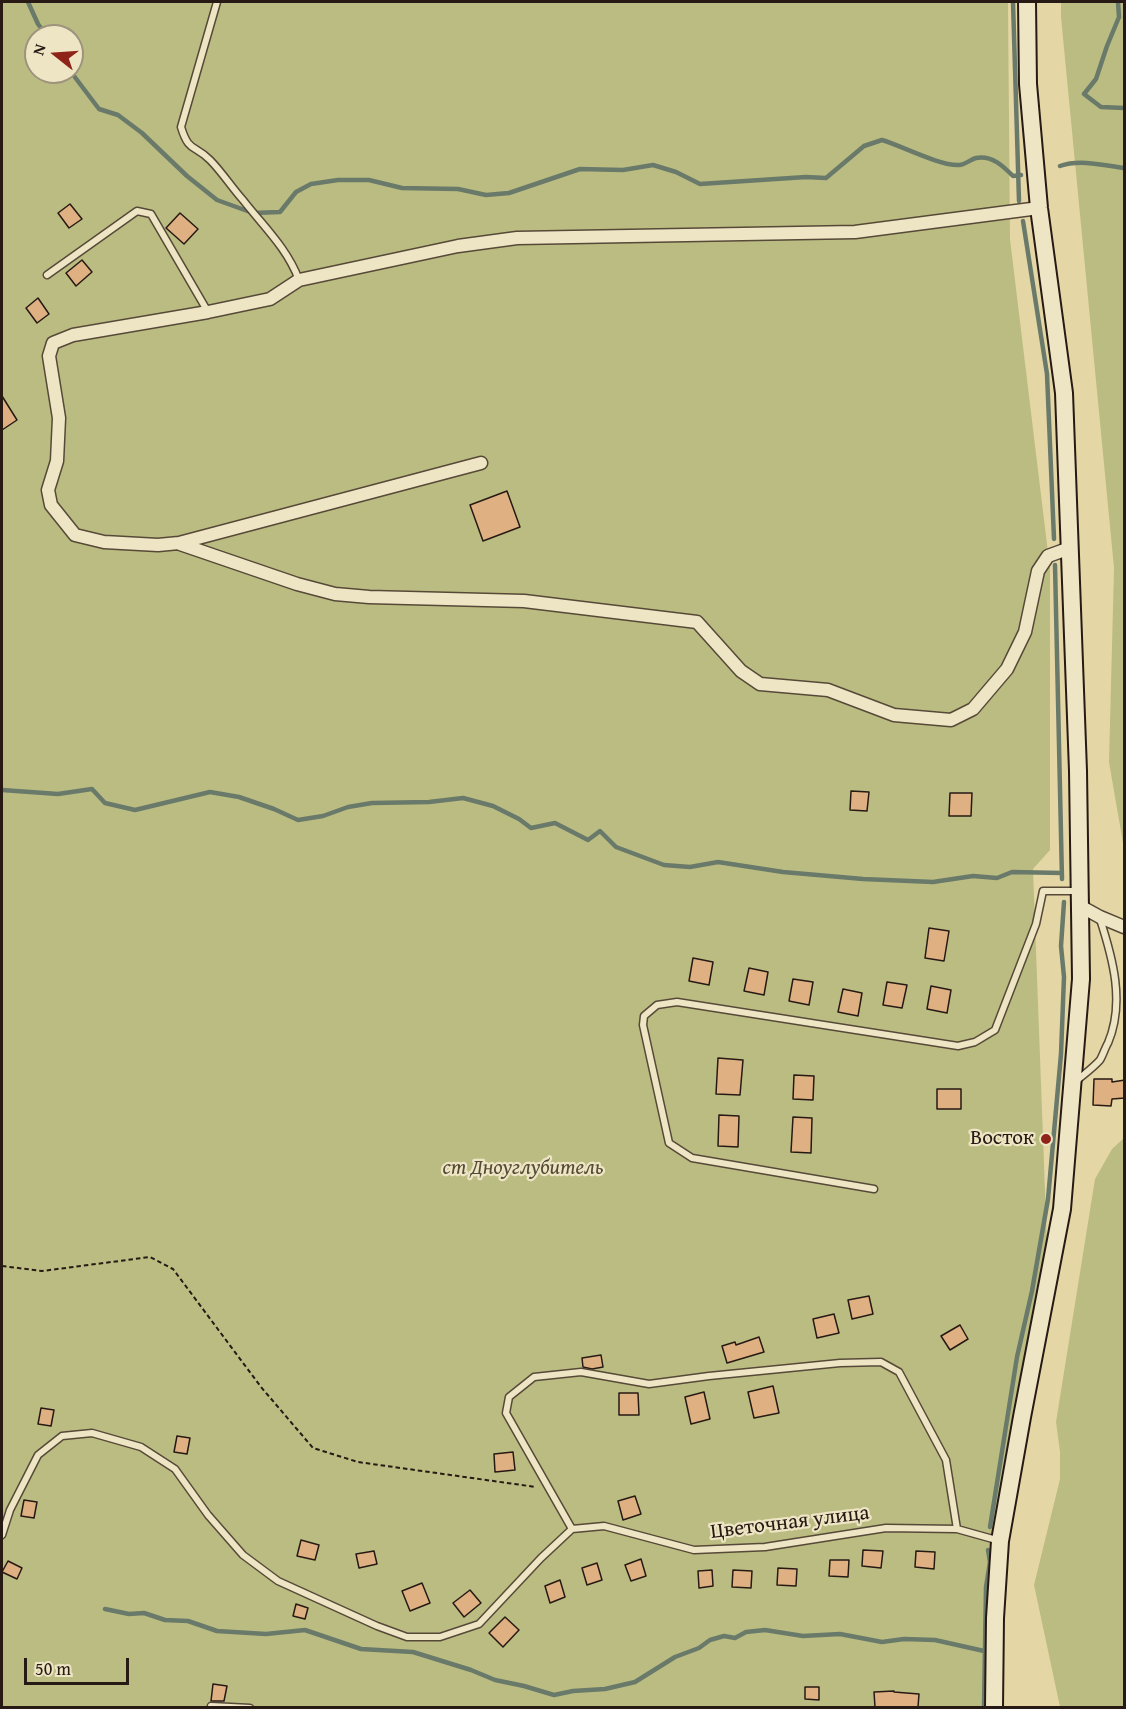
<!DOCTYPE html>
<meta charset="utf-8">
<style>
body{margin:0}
#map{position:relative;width:1126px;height:1709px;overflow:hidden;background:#e5d7a5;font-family:"Gentium Book Plus",serif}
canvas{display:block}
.frame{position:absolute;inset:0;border:3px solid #271a14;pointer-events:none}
.north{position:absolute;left:24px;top:24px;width:60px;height:60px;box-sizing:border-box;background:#eee5c4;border:2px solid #9e947e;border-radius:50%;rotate:287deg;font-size:16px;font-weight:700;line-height:24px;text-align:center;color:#271a14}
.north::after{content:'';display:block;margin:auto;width:21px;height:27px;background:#8f2418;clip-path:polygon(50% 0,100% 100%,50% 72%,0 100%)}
.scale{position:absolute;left:24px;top:1658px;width:105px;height:27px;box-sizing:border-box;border:3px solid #271a14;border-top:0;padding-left:8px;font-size:18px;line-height:21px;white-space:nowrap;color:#271a14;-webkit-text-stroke:4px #eee5c4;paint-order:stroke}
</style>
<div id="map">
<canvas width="1126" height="1709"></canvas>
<div class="frame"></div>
<div class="north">N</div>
<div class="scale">50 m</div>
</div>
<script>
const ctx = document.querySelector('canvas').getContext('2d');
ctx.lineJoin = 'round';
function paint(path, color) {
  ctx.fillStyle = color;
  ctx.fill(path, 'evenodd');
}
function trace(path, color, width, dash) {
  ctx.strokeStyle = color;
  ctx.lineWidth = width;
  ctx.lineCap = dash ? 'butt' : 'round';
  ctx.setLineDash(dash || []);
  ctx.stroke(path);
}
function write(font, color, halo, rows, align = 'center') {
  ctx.font = font + ' "Gentium Book Plus",serif';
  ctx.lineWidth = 4.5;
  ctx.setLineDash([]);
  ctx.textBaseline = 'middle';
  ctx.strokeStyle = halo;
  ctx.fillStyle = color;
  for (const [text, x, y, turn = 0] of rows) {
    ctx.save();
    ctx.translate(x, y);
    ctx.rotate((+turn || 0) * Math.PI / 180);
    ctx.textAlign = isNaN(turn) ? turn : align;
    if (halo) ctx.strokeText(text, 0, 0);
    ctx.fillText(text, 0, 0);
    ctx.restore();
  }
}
const green = new Path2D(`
 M2,2H1008L1010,239L1050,569V850L1033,869L1047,1245L996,1539L994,1707L2,1708ZM36,36H72V72H36Z
 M1061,2H1124V849L1109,762L1114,568L1061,17Z
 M1124,1138V1707H1060L1034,1585L1060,1479V1452L1056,1422L1095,1179L1112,1149Z`);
const stream = new Path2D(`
 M28,2L38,24L47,36
 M1013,2L1019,201
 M1118,2L1119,17L1107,46L1096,79L1084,94L1101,107L1124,108
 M71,72L99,109L118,115L142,133L187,176L217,200L253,213L280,212L296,192L311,184L338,180H369L402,188L458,189L486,195L509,193L580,169L623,170L653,165L676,172L700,184L806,177L826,178L864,146L882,140C902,146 940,166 959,165C965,165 971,159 976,158C992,155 1003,166 1013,176L1021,175
 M1060,166C1079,159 1104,165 1124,168
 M1023,221L1047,374L1054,539
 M1055,565L1062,879
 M2,790L58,794L92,789L105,803L135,810L210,792L239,797L274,809L298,820L323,816L348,807L372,803L429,802L463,798L493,806L519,819L531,828L555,823L588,840L600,831L616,847L664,865L690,867L718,862L783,872L863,879L933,882L973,876L997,878L1012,872L1062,873
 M990,1527L1017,1357L1032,1291L1048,1199L1061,1054L1064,977L1061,946L1064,902
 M105,1609L129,1614L144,1613L165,1620L188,1621L217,1631L266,1634L305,1630L361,1649L413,1652L471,1670L495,1680L524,1686L554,1695L573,1691L605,1689L635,1682L675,1657L699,1648L710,1640L724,1636L735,1638L746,1632L765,1630L803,1636L840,1634L882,1642L904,1639L935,1640L984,1651
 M984,1707L986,1587L990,1562L988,1550`);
const building = new Path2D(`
 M70,204L82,219L69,228L58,213Z
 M180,213L198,229L184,244L166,228Z
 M82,260L92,272L76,286L66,273Z
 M38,298L49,314L37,323L26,308Z
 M2,396L17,420L2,430Z
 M507,491L520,527L483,541L470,505Z
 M851,791L869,792L867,811L850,810Z
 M950,793H972L971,816H949Z
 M929,928L949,931L944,961L925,958Z
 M693,958L713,962L709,985L689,981Z
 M749,968L768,972L764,995L744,991Z
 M793,979L813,982L809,1005L789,1001Z
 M887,982L907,985L902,1008L883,1005Z
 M931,986L951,990L947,1013L927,1009Z
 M843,989L862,993L858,1016L838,1012Z
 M718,1058L743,1060L740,1095L716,1094Z
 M794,1075L814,1076L813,1100L793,1099Z
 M1094,1079H1112V1082L1125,1080V1098L1112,1099L1111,1106L1093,1105Z
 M937,1089H961V1109H937Z
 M719,1115L739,1116L738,1147L718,1146Z
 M793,1117L812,1118L811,1153L791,1152Z
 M869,1296L873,1314L852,1319L848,1300Z
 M834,1314L839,1333L817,1338L813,1319Z
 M960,1325L968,1339L950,1350L941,1336Z
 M759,1337L764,1352L727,1363L722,1346L735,1342L736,1345Z
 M601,1355L603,1367L592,1369L583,1367L582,1358Z
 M773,1386L779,1413L754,1418L748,1392Z
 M704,1392L710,1419L691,1424L685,1397Z
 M619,1393H638L639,1415H619Z
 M41,1408L54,1410L51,1426L38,1424Z
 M177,1436L190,1438L187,1454L174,1452Z
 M513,1452L515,1470L495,1472L494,1454Z
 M635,1496L641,1514L623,1520L618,1501Z
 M24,1500L37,1502L34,1518L21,1516Z
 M301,1540L319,1545L315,1560L297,1556Z
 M863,1550L883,1551L881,1568L862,1566Z
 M374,1551L377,1564L359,1568L356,1554Z
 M916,1551L935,1552L934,1569L915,1567Z
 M641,1559L646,1576L631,1581L625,1565Z
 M830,1560H849L848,1577L829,1576Z
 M8,1561L22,1568L17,1579L2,1572Z
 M597,1563L602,1580L587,1585L582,1568Z
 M778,1568L797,1569L796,1586L777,1585Z
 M712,1570L713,1586L699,1588L698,1571Z
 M733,1570L752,1571L751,1588L732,1587Z
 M560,1580L565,1597L550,1603L545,1586Z
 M422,1583L430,1603L410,1611L402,1591Z
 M470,1590L481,1603L464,1617L453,1603Z
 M296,1604L308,1608L305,1619L293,1616Z
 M505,1617L519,1630L503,1647L489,1633Z
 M213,1684L227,1686L224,1701H211Z
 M805,1687H819V1700L805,1699Z
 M894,1691V1692L919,1694L918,1707H875L874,1692Z`);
const path = new Path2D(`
 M2,1266L42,1271L150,1257L173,1269L261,1387L313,1448L358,1462L536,1487`);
const lane = new Path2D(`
 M217,2L181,127C189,153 194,144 210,160C222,172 232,188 243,200C264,227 287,248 299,280
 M47,275L137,211L151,214L208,312
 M1075,1082C1083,1075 1093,1068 1100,1060C1103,1055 1105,1048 1108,1043C1125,1003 1113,959 1100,919
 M874,1189L692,1158L669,1143L643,1025L644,1016L657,1005L677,1002L958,1046L975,1042L995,1030L1036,924L1043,891H1079
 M572,1529L506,1413L509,1397L534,1377L581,1372L649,1384L709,1376L840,1363L881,1362L899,1372L946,1460L957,1529
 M2,1535L10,1510L38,1455L62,1436L92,1433L141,1447L175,1469L208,1515L243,1555L278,1581L377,1626L407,1637H440L479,1624L541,1558L572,1529L604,1526L694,1550L765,1547L886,1528L957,1529L1000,1541
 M211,1706L250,1708`);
const street = new Path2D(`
 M481,463L179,543L158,545L104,542L75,535L51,505L48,490L57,461L59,418L49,356L53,343L73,335L208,312L270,299L299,280L458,246L517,238L855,232L1039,208
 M180,544L297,584L335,594L369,597L524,601L697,622L741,671L760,684L828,690L894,715L951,720L973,709L1007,669L1025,632L1038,571L1048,556L1070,548
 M1080,906L1100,917L1124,927`);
const secondary = new Path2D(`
 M994,1708L995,1618L1000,1541L1022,1417L1062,1209L1081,979L1078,771L1064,393L1039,208L1028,84L1027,2`);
const markers = [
 [1046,1139,6,"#8f2418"]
];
const poiNames = [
 ["Восток",1034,1139]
];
const parkNames = [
 ["ст Дноуглубитель",523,1169]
];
const streetNames = [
 ["Цветочная улица",790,1523,-7]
];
paint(green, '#bbbc82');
trace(stream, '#6a7a6a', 4.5);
paint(building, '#dfb182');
trace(building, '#271a14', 1.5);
trace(lane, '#564938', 9);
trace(street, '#564938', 15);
trace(secondary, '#271a14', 20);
trace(path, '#271a14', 2, [4.5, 3]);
trace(lane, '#eee5c4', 6);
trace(street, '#eee5c4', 12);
trace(secondary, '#eee5c4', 16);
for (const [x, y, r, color] of markers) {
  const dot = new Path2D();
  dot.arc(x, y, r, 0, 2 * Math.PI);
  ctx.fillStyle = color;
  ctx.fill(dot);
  trace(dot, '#eee5c4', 2);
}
write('21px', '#271a14', '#eee5c4', poiNames, 'right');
write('italic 21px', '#534b35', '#eee5c4', parkNames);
write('21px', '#271a14', '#eee5c4', streetNames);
</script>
